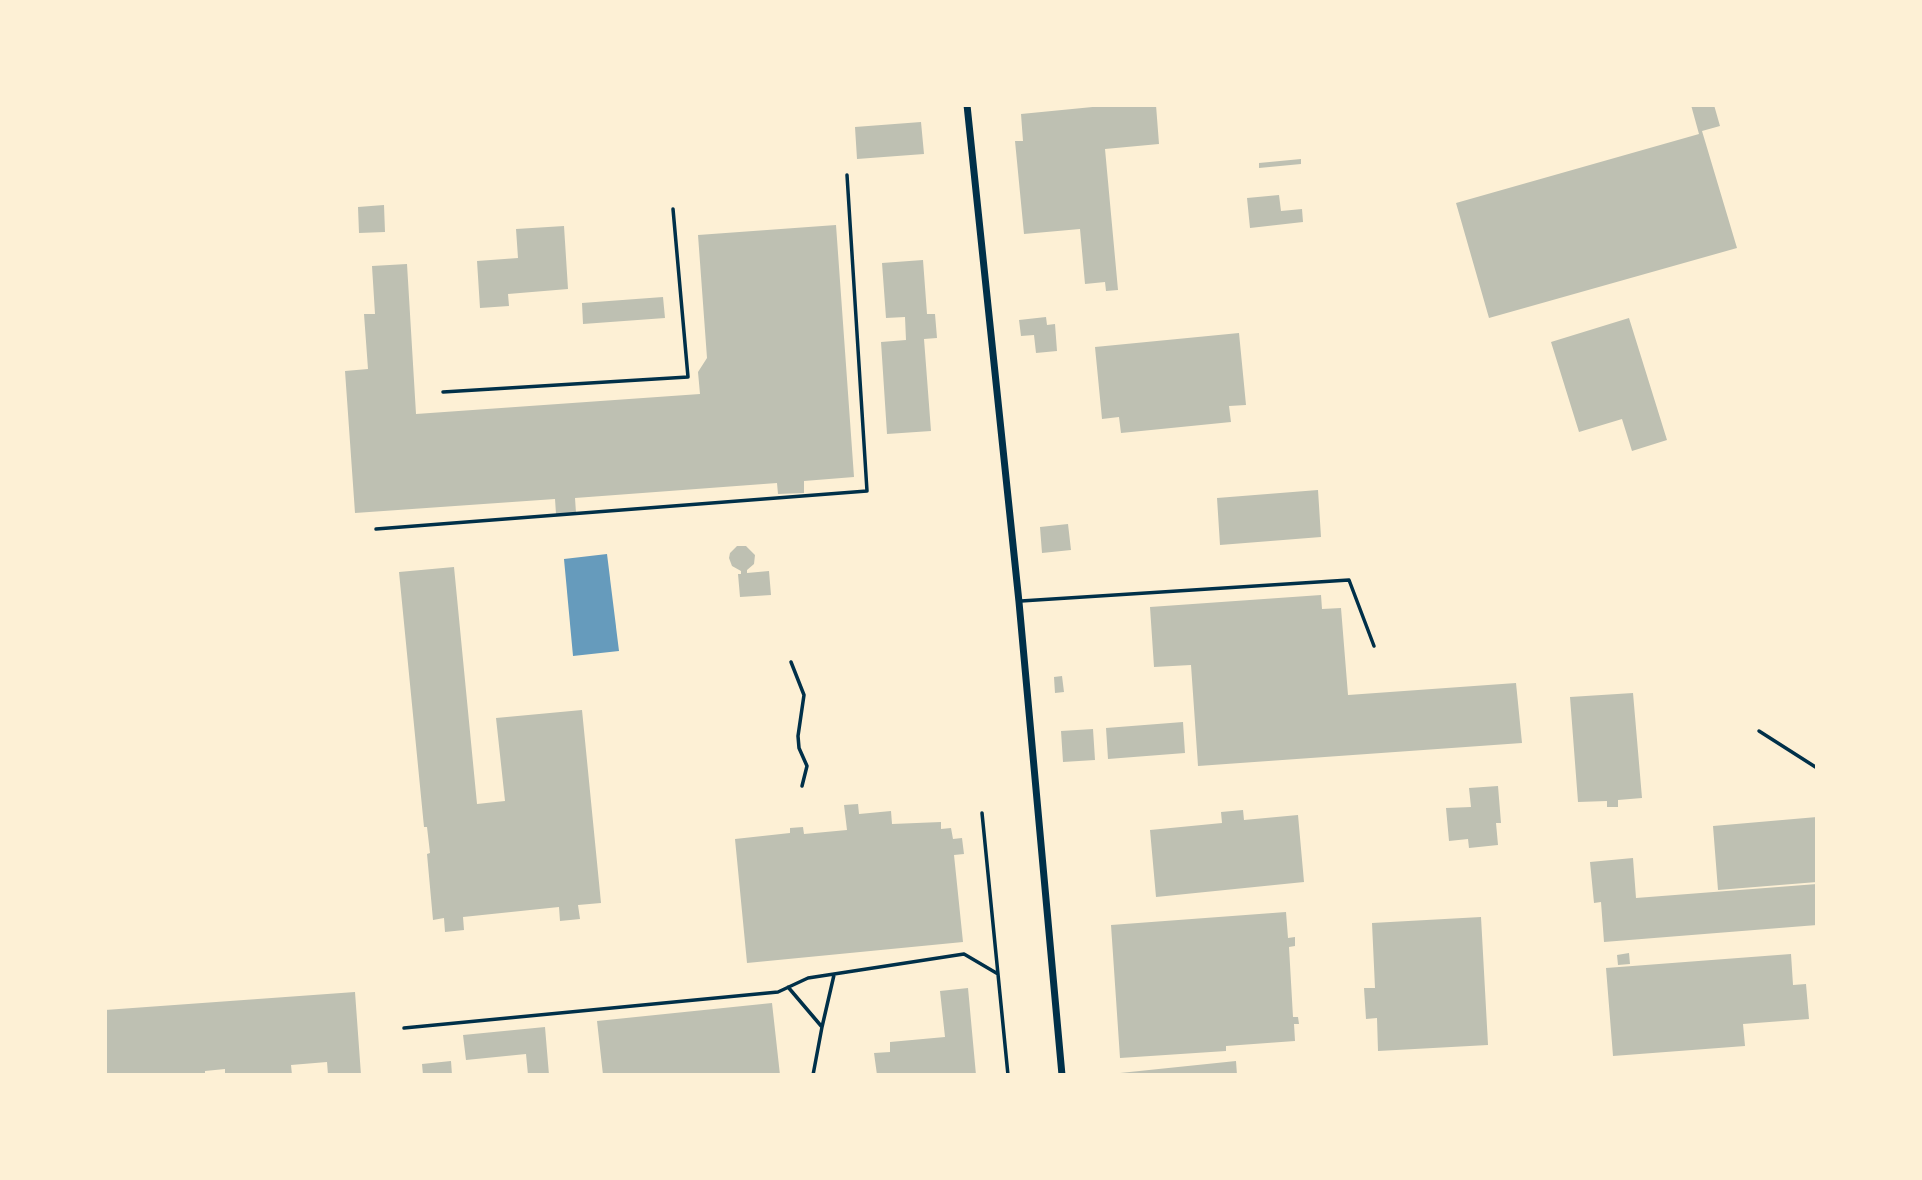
<!DOCTYPE html>
<style>
body{margin:0}
#map{position:relative;width:1922px;height:1180px;overflow:hidden;background:#fdf0d5;font-family:"Public Sans",sans-serif}
canvas{display:block}
.frame{position:absolute;inset:0;border:107px solid #fdf0d5;pointer-events:none}
</style>
<div id="map">
<canvas width="1922" height="1180"></canvas>
<div class="frame"></div>
</div>
<script>
const ctx = document.querySelector('canvas').getContext('2d');
ctx.lineJoin = 'round';
function paint(path, color) {
  ctx.fillStyle = color;
  ctx.fill(path, 'evenodd');
}
function trace(path, color, width, dash) {
  ctx.strokeStyle = color;
  ctx.lineWidth = width;
  ctx.lineCap = dash ? 'butt' : 'round';
  ctx.setLineDash(dash || []);
  ctx.stroke(path);
}
const water = new Path2D(`
 M607,554L619,651L573,656L564,559Z`);
const building = new Path2D(`
 M1113,105H1156L1159,144L1105,149L1118,290L1106,291L1105,282L1085,284L1080,229L1024,234L1015,141H1023L1021,114Z
 M1691,105H1714L1720,126L1702,131L1737,248L1489,318L1456,203L1699,134Z
 M921,122L924,154L857,159L855,127Z
 M1301,159V164L1259,168V163Z
 M1279,195L1281,211L1302,209L1303,222L1250,228L1247,198Z
 M384,205L385,232L359,233L358,207Z
 M836,225L854,477L804,481V493L778,494L777,483L575,498L576,513L556,514L555,499L355,513L345,371L368,369L364,314H375L372,266L407,264L416,414L700,394L698,372L707,358L698,235Z
 M564,226L568,289L508,294L509,306L480,308L477,261L518,258L516,229Z
 M923,260L927,314H935L937,338L924,339L931,431L887,434L881,342L906,340L905,317L886,318L882,263Z
 M663,297L665,318L583,324L582,303Z
 M1046,317L1047,325L1055,324L1057,351L1036,353L1034,335L1021,336L1019,320Z
 M1629,318L1667,440L1632,451L1622,419L1579,432L1551,342Z
 M1239,333L1246,405L1229,406L1231,422L1121,433L1119,417L1102,419L1095,347Z
 M1318,490L1321,537L1220,545L1217,498Z
 M1068,524L1071,550L1042,553L1040,527Z
 M737,546H746L755,555L754,564L747,570V573L769,571L771,595L740,597L738,574H741V571L732,566L729,558L730,553Z
 M454,567L477,804L505,801L496,718L582,710L601,903L578,905L580,919L560,921L559,907L463,917L464,930L445,932L444,918L433,920L427,854L430,853L427,827H424L399,572Z
 M1321,595L1322,609L1341,608L1348,695L1516,683L1522,743L1198,766L1191,665L1154,667L1150,607Z
 M1062,676L1064,692L1055,693L1054,677Z
 M1633,693L1642,798L1618,800V807H1607V801L1578,802L1570,697Z
 M1183,722L1185,753L1108,759L1106,728Z
 M1093,729L1095,760L1063,762L1061,731Z
 M1498,786L1501,823H1496L1498,845L1469,848L1468,839L1449,841L1446,808L1471,807L1469,788Z
 M858,804L859,814L891,811L892,824L941,822V829L951,828L953,839L962,838L964,854L954,855L963,942L747,963L735,839L790,833V828L803,827L804,834L847,830L844,805Z
 M1243,810L1244,820L1298,815L1304,882L1156,897L1150,830L1222,823L1221,812Z
 M1817,817V882L1718,890L1713,826Z
 M1633,858L1636,898L1817,884V925L1604,942L1601,902L1594,903L1590,862Z
 M1286,912L1288,938L1295,937V946L1289,947L1293,1017H1298L1299,1024H1294L1295,1041L1226,1046V1051L1120,1058L1111,925Z
 M1481,917L1488,1045L1378,1051L1377,1018L1366,1019L1364,988H1375L1372,923Z
 M1629,953L1630,964L1618,965L1617,955Z
 M1791,954L1793,985L1806,984L1809,1019L1743,1024L1745,1046L1613,1056L1606,968Z
 M968,988L976,1075H877L874,1053L890,1052V1042L945,1037L940,991Z
 M355,992L361,1075H328L327,1062L291,1065L292,1075H225V1069L205,1071V1075H105V1010Z
 M772,1003L780,1075H603L597,1021Z
 M545,1027L549,1075H528L526,1054L466,1060L463,1035Z
 M451,1061L452,1075H423L422,1064Z
 M1236,1061L1237,1075H1121L1120,1073Z`);
const path = new Path2D(`
 M791,662L804,695L798,736L799,748L807,766L802,786`);
const service = new Path2D(`
 M443,392L688,377L673,209
 M376,529L867,491L847,175
 M1021,601L1349,580L1374,646
 M1759,731L1817,768
 M982,813L1008,1075
 M788,987L822,1027L834,975
 M404,1028L778,992L808,978L964,954L998,974
 M813,1075L822,1027`);
const minor = new Path2D(`
 M967,105L1019,602L1062,1075`);
paint(water, '#669bbc');
paint(building, '#bec0b2');
trace(path, '#003049', 3.5);
trace(service, '#003049', 3.5);
trace(minor, '#003049', 7);
</script>
